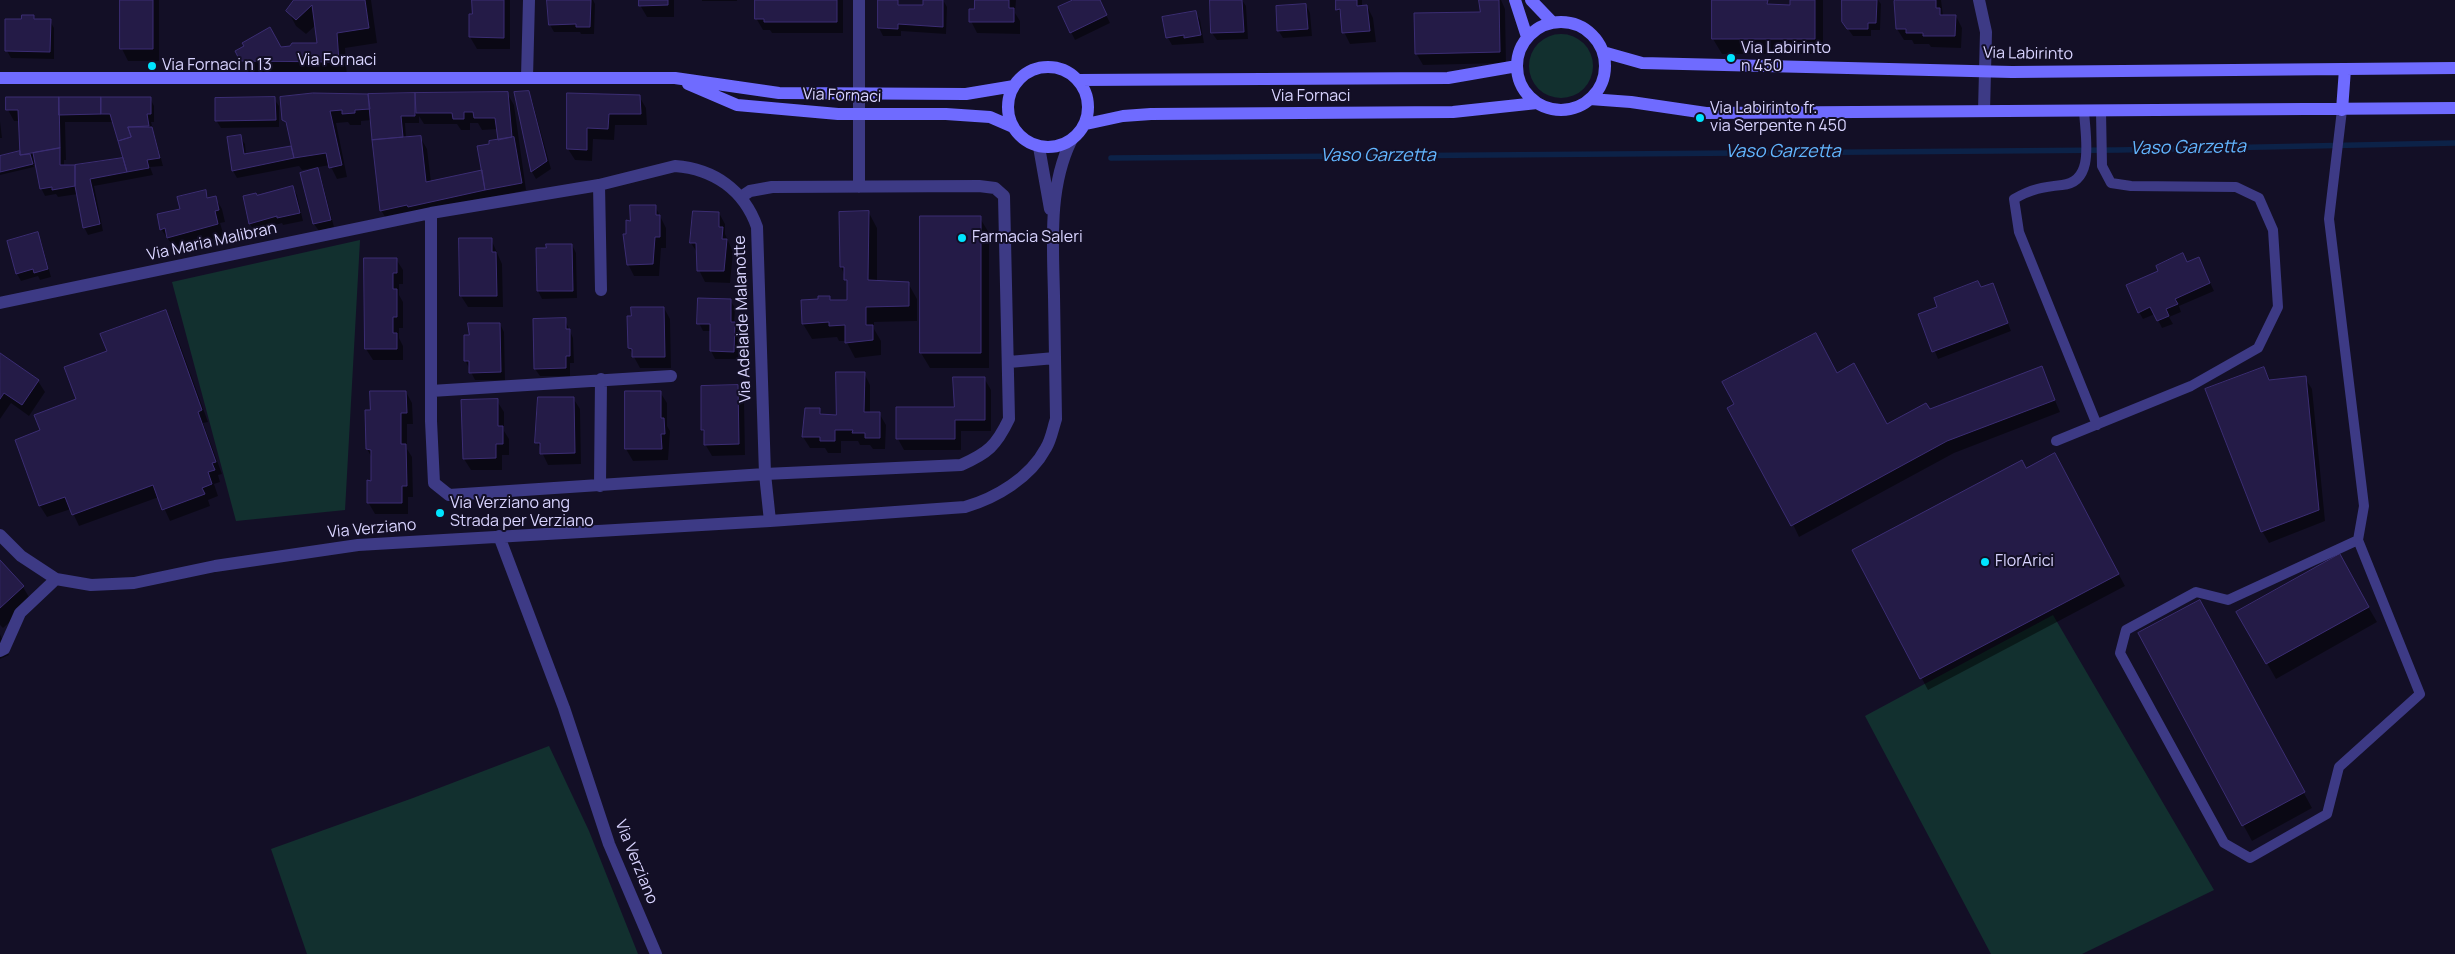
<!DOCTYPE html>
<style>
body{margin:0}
canvas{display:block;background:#130f26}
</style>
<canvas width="2455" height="954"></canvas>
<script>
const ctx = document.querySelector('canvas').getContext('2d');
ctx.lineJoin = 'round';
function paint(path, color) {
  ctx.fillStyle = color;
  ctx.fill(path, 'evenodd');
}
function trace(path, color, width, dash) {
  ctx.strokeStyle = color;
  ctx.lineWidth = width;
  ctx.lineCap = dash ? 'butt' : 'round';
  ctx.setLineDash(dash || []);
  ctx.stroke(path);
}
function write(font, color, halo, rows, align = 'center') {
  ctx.font = font + ' Manrope,sans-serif';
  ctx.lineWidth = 4;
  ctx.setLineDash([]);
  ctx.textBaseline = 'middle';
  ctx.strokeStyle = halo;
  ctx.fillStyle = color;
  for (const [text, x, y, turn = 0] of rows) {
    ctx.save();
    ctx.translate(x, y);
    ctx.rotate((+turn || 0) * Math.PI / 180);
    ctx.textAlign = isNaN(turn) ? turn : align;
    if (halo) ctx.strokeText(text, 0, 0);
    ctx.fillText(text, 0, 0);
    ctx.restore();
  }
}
const green = new Path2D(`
 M1529 66a32 32 0 1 1 64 0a32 32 0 1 1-64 0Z
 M360,240L345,510L236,521L172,282Z
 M2053,615L2214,890L2082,954H1991L1865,716Z
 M549,746L589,831L638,954H307L271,849L413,798Z`);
const shadow = new Path2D(`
 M121,0H159V61H128L122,49Z
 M297,0H371L377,43L345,48L347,77L251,76L237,52L319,44L316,25L306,34L296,26L288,11ZM300,60H346V63L297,62Z
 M473,0H510V49H477L470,37Z
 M548,0H593L595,4L594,34H581L580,32H554L550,25Z
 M640,0H674V17H647L640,5Z
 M702,0H737V1H702Z
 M756,0H843V33H772L770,30H763L756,18Z
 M924,0H943L947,7L946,34L901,31V36H883L879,28V1L897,2L900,6L924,7Z
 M976,0H1016L1015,13L1020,21V34L977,33L971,21L976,10Z
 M1076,0H1099L1110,23L1075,40L1071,32Z
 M1211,0H1242L1246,6L1248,39L1217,40L1212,33Z
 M1337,0H1362V7L1367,6L1373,18L1376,42L1350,44L1344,32L1342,18L1338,10Z
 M1480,0H1501L1505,9L1506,63L1423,65L1416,53L1481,13Z
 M1713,0H1767L1770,6H1791V0H1823V54H1722L1713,39Z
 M1844,0H1878L1881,4L1880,30H1871V36H1853L1843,22Z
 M1896,0H1941L1943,16H1956L1962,28L1961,48L1931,47L1929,44H1914L1912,40H1904L1897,29Z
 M1306,5L1310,13L1312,36L1283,38L1278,30Z
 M1196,13L1200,20L1204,43L1172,45L1168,38L1164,18Z
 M33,16L36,20L50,21L54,28V59L11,58L7,51L23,20Z
 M507,93L514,105L526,190L388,222L381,210L372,120L361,121V125H350L348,122L336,123L347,177L337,179L330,165L302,170L299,166L237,178L233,171L228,138L240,137L245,144L246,155L290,148L293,153L289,129L283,119L368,95ZM419,116L424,124H457L461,130H470V123H478L482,130L498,129L500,141L491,145L483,171L431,182L427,149L420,137L406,138L405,123H419Z
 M515,93H528L532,100L551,169L536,179L532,172Z
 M568,94L639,96L646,108L647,125H615L614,140L593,139L592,161L575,160L568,149Z
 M150,98L154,106V122H151L163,166L150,167L153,175L94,186L103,231L88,235L84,227L78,194L58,197L56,194L45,196L41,188L37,165H33L34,167L0,175V157L21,152L20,121H14L8,110ZM65,122H113L124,158L86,166H64V160H66Z
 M274,99L279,106V127L221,128L216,120Z
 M0,121L2,138H0Z
 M317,170L321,177L334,227L319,231L314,224L302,174Z
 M293,188L297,195L303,221L283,225L282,223L254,231L250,224L245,197L256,196Z
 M205,192L209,199L215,197L222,209L225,222L220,223L224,236L175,249L161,229Z
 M655,206L666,228V248H661L659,276H634L628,264V235L631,222Z
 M719,213L725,224V234L733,252L730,283L705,282L699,270L698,254L691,243Z
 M869,213L877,228V281L908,283L917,299V321L874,322V329L881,341V355L855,358L846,341H839L837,337L812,339L803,324L820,301L829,297L832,302L848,301V284L841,267Z
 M980,218L989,233V368H930L921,353Z
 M37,234L41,241L51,277L40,280L38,276L21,281L17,274Z
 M491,239L502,264L503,307H468L461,296Z
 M572,245L576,253L577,298L542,299L538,291Z
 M396,259L403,270V284H399V295L403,302V328H399V338L403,346V360H373L366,349Z
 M2187,263L2202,266L2214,291L2179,306L2181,312L2169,317L2173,324L2162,328L2155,314L2143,319L2139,312Z
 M1981,289L1996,292L2011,331L1938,359L1920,315Z
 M730,300L735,308L734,324L739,331L738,359H715L711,351L712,331H703L699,323Z
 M664,308L670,319L671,368H640L629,348Z
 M166,312L172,323L208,422L203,423L222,474L218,475L220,482L214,484L218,496L208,500L210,506L170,521L159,497L79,526L71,509L47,517L40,506L16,441L42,431L78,400L108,352Z
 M565,320L573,338L574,363H570V376H540L535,369Z
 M500,324L504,332L505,380H475L465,360L470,336Z
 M0,355L38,381L45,392L29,416L11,403L0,419Z
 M2041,368L2060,412L1954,453L1799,537L1736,405L1837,374L1887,425Z
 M2264,368L2271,381L2305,378L2312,389L2325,521L2269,543L2262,531Z
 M864,373L870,385V413H879L886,425L885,449H873L870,445H860L858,441H841V453H828L825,448H810L803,437L819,409L823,416H838Z
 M984,378L991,390V431H961V450H904L898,439L955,408Z
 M738,387L744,398L745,455L712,456L705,444V435L702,430Z
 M406,392L412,403L413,424H407V449L412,457L413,497H408V514H375L368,502L373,482L372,458L367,449L372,411Z
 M626,392H660L667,403V426L670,431L668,460L633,461L626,449Z
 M573,398L580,409L581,464L548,465L537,442Z
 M497,401L504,412V431L509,439V455H502V470H471L464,459Z
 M2061,466L2125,586L1928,690L1854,551L2026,469Z
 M2339,556L2377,622L2276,679L2238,612Z
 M0,562L23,587L32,602L3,628L0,625Z
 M2208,617L2312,808L2252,841L2139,634Z
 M0,634L9,655L0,659Z`);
const stream = new Path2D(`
 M1111,158L2118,150L2455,143`);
const building = new Path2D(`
 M120,0H153V49H120Z
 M294,0H365L369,28L337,33L339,62L240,61L235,51L244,46L242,43L270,27L281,47L290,46L292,43H317L312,5L296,20L286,11Z
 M472,0H504V38L469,37V14H472Z
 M547,0H591L590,27H576V24L549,25Z
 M639,0H668V5L639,6Z
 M755,0H837V22H764V19H755Z
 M878,0H898V5H923V0H943V27L898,24V29L878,28Z
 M975,0H1009V8H1014V22H969V9H974Z
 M1073,0H1100L1107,15L1070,33L1058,7Z
 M1210,0H1242L1244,32L1211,33Z
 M1336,0H1357V6L1367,5L1370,31L1342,33L1340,9L1336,10Z
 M1479,0H1499L1500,52L1415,54L1414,13L1480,12Z
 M1712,0H1768L1767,4L1790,5V0H1815V39H1712Z
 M1842,0H1877L1876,23H1868V29H1847L1842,22Z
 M1896,0H1936V8H1940V15H1956L1955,36H1923V33H1906V29H1896L1894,1Z
 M1306,4L1308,29L1277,31L1276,6Z
 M1196,11L1201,35L1184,38V35L1166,38L1162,17Z
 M22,15H34V19H51L50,52L5,51V19H21Z
 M529,91L547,161L531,172L514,92Z
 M508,92L512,137L498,140L495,118H474L473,112H464V119H453L452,113H416L415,93Z
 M313,93L368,94L370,109L355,110V113L342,114V110L330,111L342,165L329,168L326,153L294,158L286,122L282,120L280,97Z
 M415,93V116H401L403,137L372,140L368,94Z
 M567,93L640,95L641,114H609L608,129L587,128V150L567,149Z
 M6,97H59L60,148L20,155L18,110H6Z
 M59,97H101V114L59,115Z
 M101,97H151V114H147L149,126L128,127L131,137L118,141L110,114H101Z
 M275,97L276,120L215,121V98Z
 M128,127H152L160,158L147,160L149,168L127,172L118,141L131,137Z
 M241,135L244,154L291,146L294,158L232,171L227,137Z
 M421,136L426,182L482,170L485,190L408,207L407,205L380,211L372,140Z
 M514,137L522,183L485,190L477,146L489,144V141Z
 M60,148V165H75V186L52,190V187L40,189L33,153Z
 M20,151V155L30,154L33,164L0,172V156Z
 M123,158L127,172L90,179L100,224L83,228L75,186V165Z
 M318,168L331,220L313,224L300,173Z
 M293,186L300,213L277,218V216L249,224L243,196L256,193L257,195Z
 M206,190L207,198L216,196L219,210L215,211L218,224L167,238L165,228L160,230L157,214L180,209L177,197Z
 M630,205H656V215H660V237H655L653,264L627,265L623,234H626V220L630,221Z
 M693,211L719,212V227H723L722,239H727L724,271H697L696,243H690Z
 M869,211L868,280L909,282V306L866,307V325H873V340L845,343V325L829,326V322L802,324L801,300L818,299V296H830V300H847V280H844V267H840L839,212Z
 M920,216H981V353H920Z
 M38,232L48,269L34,273L33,269L16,274L7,241Z
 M459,238H492V252H496L497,296H460Z
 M546,244H572L573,291H537L536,248H546Z
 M2183,253L2187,262L2199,257L2210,283L2175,299L2178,304L2166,309L2169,316L2157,321L2150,307L2138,313L2126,285L2158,271L2156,266Z
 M364,258H397V273H393V289H397V317H393V333H397V349H365Z
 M1978,281L1981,287L1993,283L2008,323L1932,352L1918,314L1937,307L1934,298Z
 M698,298L731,299V322H735L734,352L710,351V324H697Z
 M631,307H664L665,357H632V349L628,348L627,316H631Z
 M166,310L202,410L198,412L216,462L212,463L215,470L208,472L212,484L202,488L205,494L162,510L153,485L72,515L65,497L39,506L15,440L40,430L34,415L76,399L64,367L107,351L100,334Z
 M566,318V329H570V356H566V368L534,369L533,319Z
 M468,323H500L501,372L469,373V361H464V335H469Z
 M1816,333L1837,373L1854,363L1887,424L1926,403L1930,409L2042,366L2055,400L1947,441L1791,526L1727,408L1734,404L1722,382Z
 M0,353L39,380L22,405L4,393L0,399Z
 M2264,367L2269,380L2306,376L2319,510L2261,532L2205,389Z
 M836,372H865L864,412H880V438H865V433H852L853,430H835V441H820V437H802L805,408H820V414L836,415Z
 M953,377H985V420H955V439H896V407H954Z
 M738,385L739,444L704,445V430H701V386Z
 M370,391H406L407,413H401V444H406L407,486H402V503H367V480L371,481V450L366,449L365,410H370Z
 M625,391H661V418H664L665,434H661L662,449H625Z
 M538,397H574L575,453L540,454V443H535Z
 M498,399V426H503V444H496V458L463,459L461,400Z
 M2055,453L2119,574L1920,679L1852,550L2022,460L2026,468Z
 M2340,554L2369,607L2266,664L2236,612Z
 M0,560L24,586L0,608Z
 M2200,600L2305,792L2242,826L2138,633Z`);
const lane = new Path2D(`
 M2084,110C2085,136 2096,182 2062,185C2043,187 2031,189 2014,199L2019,232L2097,425
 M2342,110L2329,219L2364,506L2358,540L2228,600L2196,592L2126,630L2120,653L2224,843L2250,858L2327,814L2339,767L2420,694L2358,540
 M2056,441L2191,386L2258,348L2278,307L2273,230L2259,198L2236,187L2131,186L2111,183L2102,166L2101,111`);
const street = new Path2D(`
 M859,0V187
 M1979,0L1986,32L1984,111
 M527,77L529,0
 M1039,147L1050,209
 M599,185L601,290
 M431,213V421L434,483L449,495L765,474L961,465C988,453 996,446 1009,419L1004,196L995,188L979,186L772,187L750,191L741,197
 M0,303L431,213L599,185L675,166C714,169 744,190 757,227L765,474L770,521
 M1009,362L1055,358
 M431,391L671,376
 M600,486L601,379
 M0,535L21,556L56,579L91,585L134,583L215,566L358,545L770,521L965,507C996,498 1030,478 1046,448C1051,440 1053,428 1056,419C1055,378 1055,337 1054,296C1053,245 1048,188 1071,141
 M499,536L564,708L609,844L656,954
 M0,651L4,649L20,613L56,579`);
const secondary = new Path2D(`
 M1515,0L1527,37
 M1531,0L1552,22
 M1517 66a44 44 0 1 1 88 0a44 44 0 1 1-88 0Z
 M1603,52L1642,63L2012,72L2455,68
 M1008 107a40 40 0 1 1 80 0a40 40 0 1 1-80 0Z
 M0,78H675L779,93L966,94L1014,86
 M1078,80L1448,78L1517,66
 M688,84L737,105L838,114H946L990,117L1013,127
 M1590,99L1631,102L1706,113L2455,108
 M2342,110L2345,69
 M1086,124L1123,116L1151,114L1453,112L1537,103`);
const markers = [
 [1731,58,5,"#00e5ff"],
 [152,66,5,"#00e5ff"],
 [1700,118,5,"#00e5ff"],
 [962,238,5,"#00e5ff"],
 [440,513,5,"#00e5ff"],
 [1985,562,5,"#00e5ff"]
];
const poiNames = [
 ["Via Labirinto",1741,49],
 ["n 450",1741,67],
 ["Via Fornaci n 13",162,66],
 ["Via Labirinto fr.",1710,109],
 ["via Serpente n 450",1710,127],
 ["Farmacia Saleri",972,238],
 ["Via Verziano ang",450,504],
 ["Strada per Verziano",450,522],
 ["FlorArici",1995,562]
];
const streetNames = [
 ["Via Labirinto",2028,54,1],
 ["Via Fornaci",337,61],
 ["Via Fornaci",842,96,2],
 ["Via Fornaci",1311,97],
 ["Via Maria Malibran",212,242,-12],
 ["Via Adelaide Malanotte",743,319,-92],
 ["Via Verziano",372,529,-5],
 ["Via Verziano",636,862,68]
];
const waterNames = [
 ["Vaso Garzetta",2188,148,-1],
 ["Vaso Garzetta",1783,152],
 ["Vaso Garzetta",1378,156]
];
paint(green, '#12302f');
paint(shadow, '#0007');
trace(stream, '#0c2248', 5.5);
paint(building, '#241b47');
trace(building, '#3b2d73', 1);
trace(lane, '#3d3a85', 10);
trace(street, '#3d3a85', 12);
trace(secondary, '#6f6bff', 12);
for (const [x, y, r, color] of markers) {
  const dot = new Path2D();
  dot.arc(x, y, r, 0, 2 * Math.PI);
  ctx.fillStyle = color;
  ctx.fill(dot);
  trace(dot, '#130f26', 2);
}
write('16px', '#d9d4ff', '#130f26', poiNames, 'left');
write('16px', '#d9d4ff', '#130f26', streetNames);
write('italic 18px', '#62b6ff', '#130f26', waterNames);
</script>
